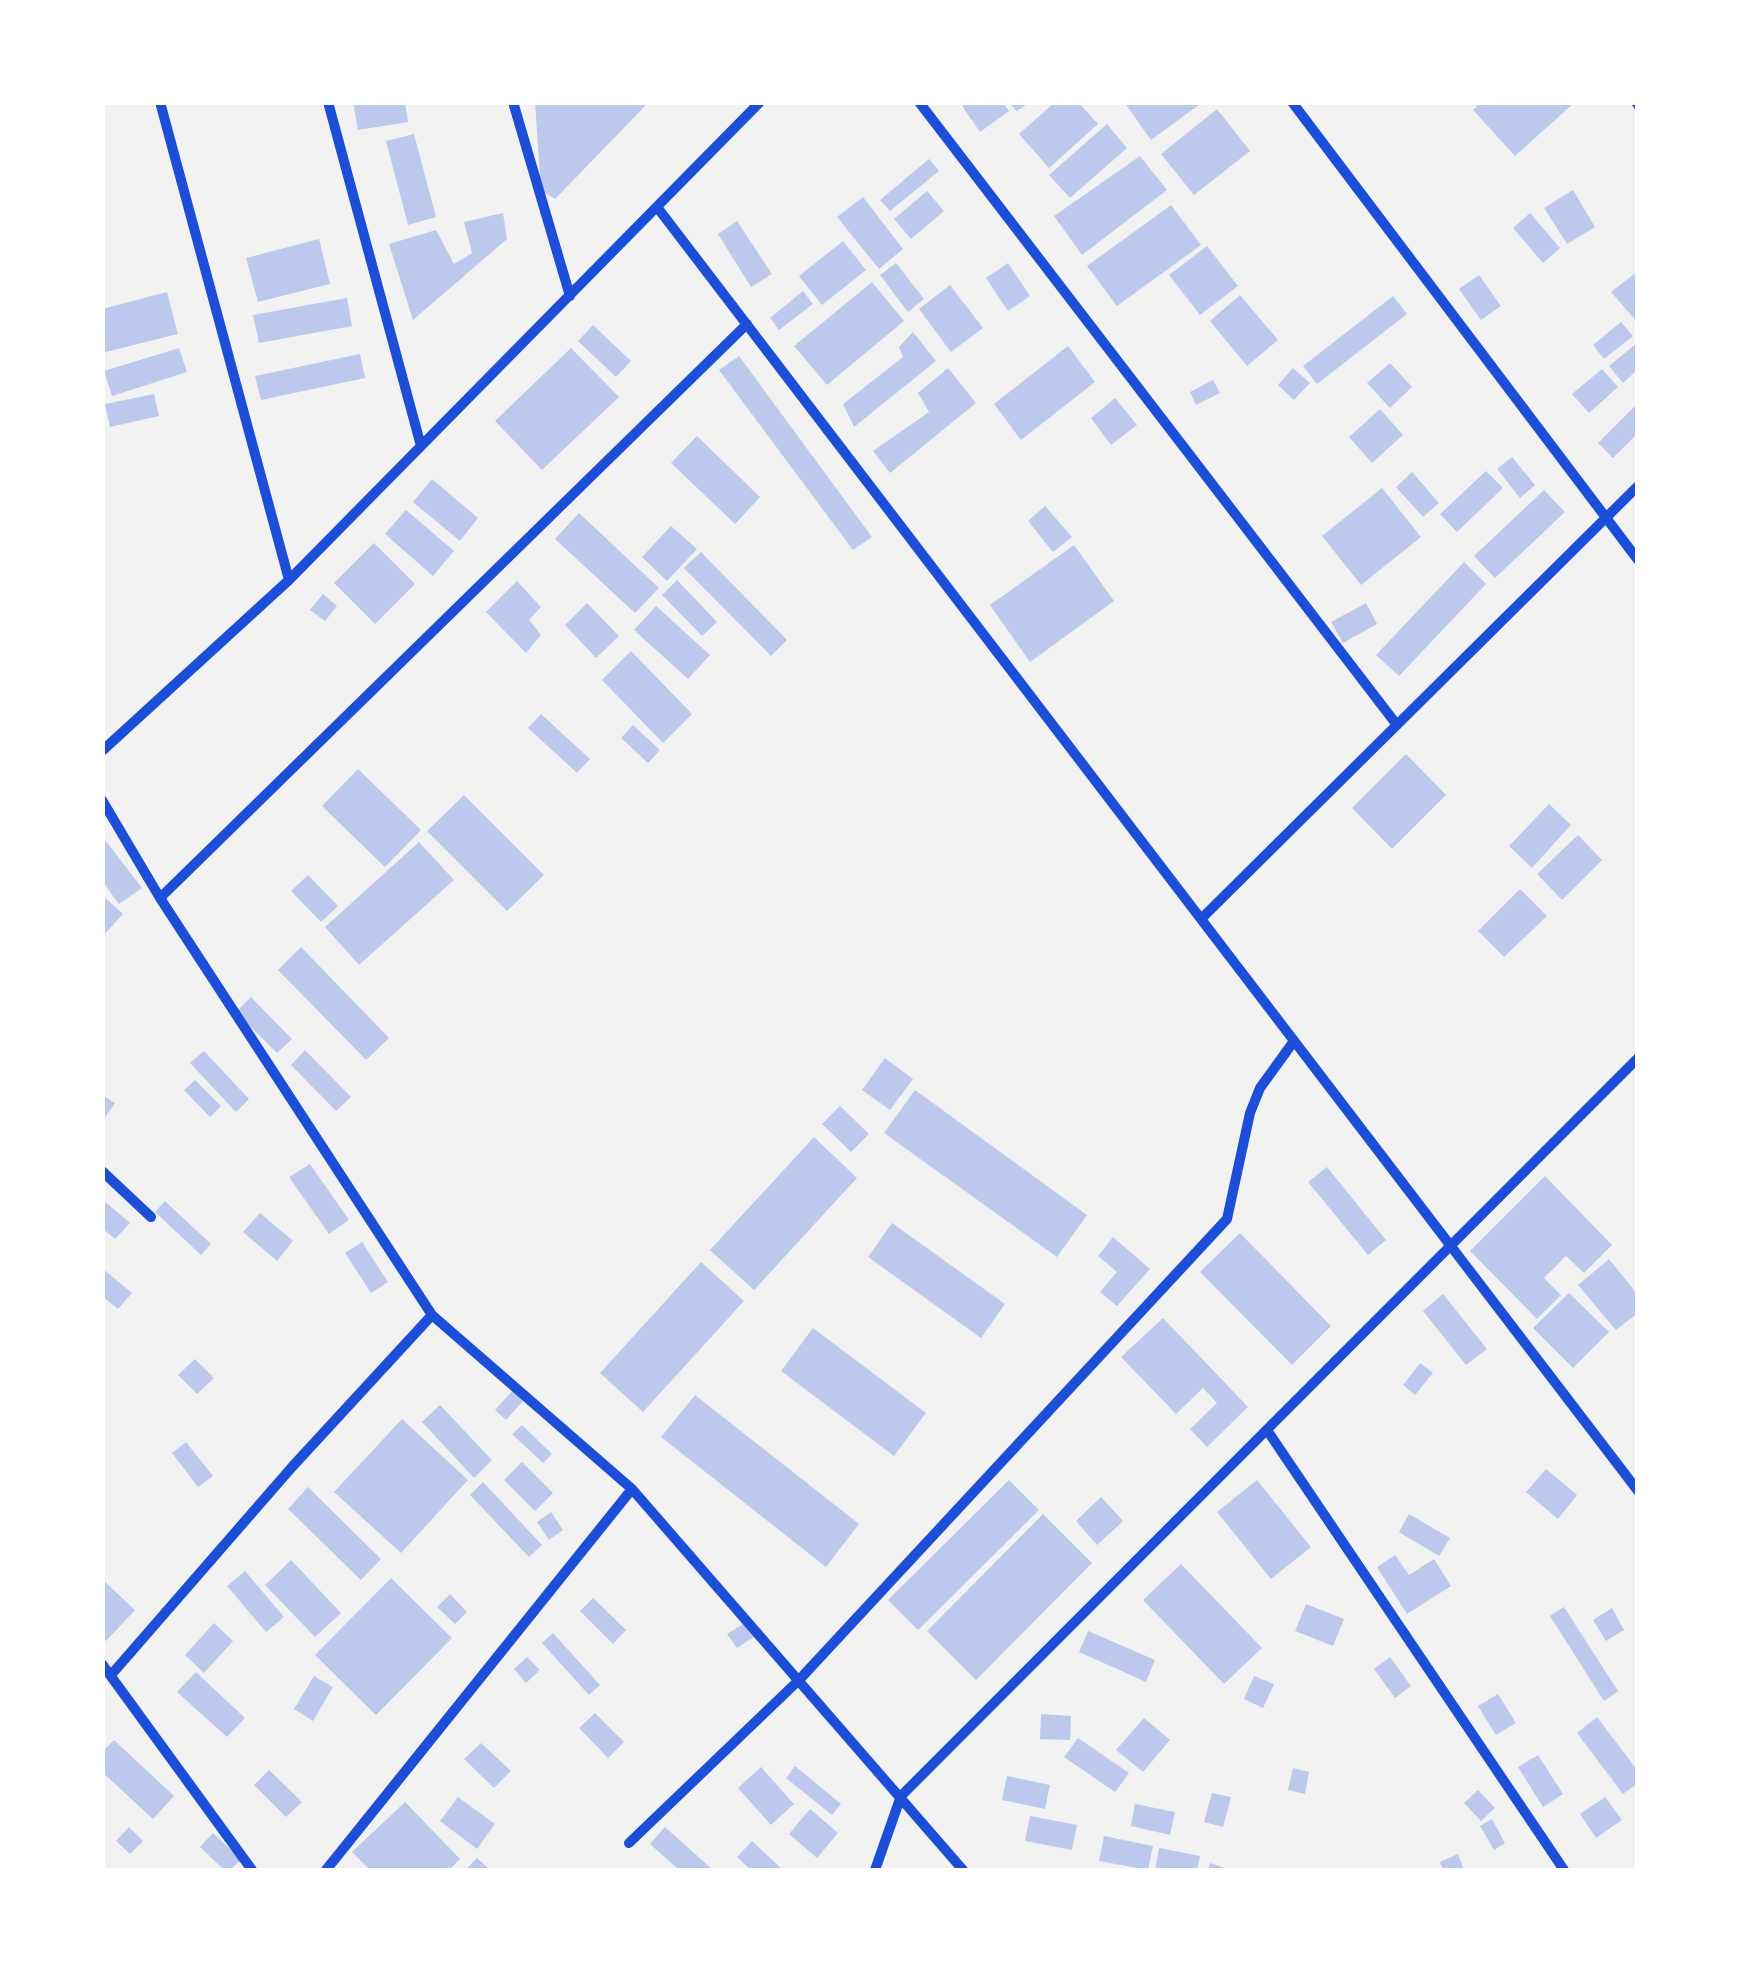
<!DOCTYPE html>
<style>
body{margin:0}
#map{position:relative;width:1740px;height:1973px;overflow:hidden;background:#f2f2f2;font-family:Mulish,sans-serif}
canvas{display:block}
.frame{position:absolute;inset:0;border:105px solid #fff;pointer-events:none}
</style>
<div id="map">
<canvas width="1740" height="1973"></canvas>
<div class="frame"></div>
</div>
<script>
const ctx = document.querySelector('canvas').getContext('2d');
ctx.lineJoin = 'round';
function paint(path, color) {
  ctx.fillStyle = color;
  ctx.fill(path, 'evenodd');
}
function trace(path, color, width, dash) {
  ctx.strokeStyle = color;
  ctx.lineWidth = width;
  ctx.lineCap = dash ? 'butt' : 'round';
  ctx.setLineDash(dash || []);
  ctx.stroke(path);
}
const building = new Path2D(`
 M353,102H405L408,122L358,130Z
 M535,102H649L555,199L541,190Z
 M968,102H1002L1009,111L980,132L962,106Z
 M1008,102H1030L1017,111Z
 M1055,102H1078L1098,124L1049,168L1019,134Z
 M1124,102H1203L1151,140Z
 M1481,102H1575L1515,156L1473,110Z
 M1217,109L1250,151L1194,195L1161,154Z
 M1107,124L1127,148L1070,198L1049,175Z
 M414,134L436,217L408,225L386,141Z
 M1140,156L1167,190L1082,255L1054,216Z
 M929,159L939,171L890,211L880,200Z
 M1573,190L1595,227L1567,244L1544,208Z
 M927,191L944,211L911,239L894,219Z
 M863,197L903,249L879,269L837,217Z
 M1171,205L1201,245L1117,306L1087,266Z
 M503,213L507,239L413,320L389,244L436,230L454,264L472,253L464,222Z
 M1530,213L1560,248L1543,263L1513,228Z
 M737,221L772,274L751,287L718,234Z
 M319,239L330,284L258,302L246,258Z
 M843,241L866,270L822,305L799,276Z
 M1207,246L1238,286L1200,315L1169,275Z
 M896,263L924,299L908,312L880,275Z
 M1008,263L1030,296L1008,311L986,278Z
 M1638,271V323L1611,292Z
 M1479,275L1501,306L1481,320L1459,289Z
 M872,282L904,321L827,385L794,346Z
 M950,285L983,328L951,352L919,309Z
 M803,291L813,304L779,330L770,318Z
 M167,292L178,334L102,353V309Z
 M1240,295L1278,340L1247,366L1210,321Z
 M1393,296L1407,314L1317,384L1303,366Z
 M347,298L352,326L259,343L253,315Z
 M1621,322L1633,336L1604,359L1593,345Z
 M593,325L631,361L616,377L578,341Z
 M913,332L936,361L854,427L843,404L903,357L899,347Z
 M1638,342V369L1623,383L1609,366Z
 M1068,346L1095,382L1021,440L994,404Z
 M179,348L187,372L112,396L104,371Z
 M571,348L619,397L542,470L495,421Z
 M360,354L365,378L261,400L255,376Z
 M739,356L872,537L853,550L719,370Z
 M1390,363L1412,387L1390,408L1367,383Z
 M948,368L976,403L890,473L873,451L929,412L918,393Z
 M1293,368L1310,383L1294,400L1278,385Z
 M1602,369L1618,387L1589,413L1572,394Z
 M1213,380L1220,393L1196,405L1190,392Z
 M154,394L159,416L110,427L105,404Z
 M1115,398L1137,425L1111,445L1091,418Z
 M1638,403V433L1613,458L1598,443Z
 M1380,409L1403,435L1372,463L1349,437Z
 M697,436L760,497L735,524L671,463Z
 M1512,457L1535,485L1520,498L1497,469Z
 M1486,471L1503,488L1457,532L1440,514Z
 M1412,472L1439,503L1423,517L1396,487Z
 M432,479L478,518L460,541L413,502Z
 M1382,488L1421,537L1361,585L1322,536Z
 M1544,490L1565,512L1495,578L1474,556Z
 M1045,506L1072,537L1053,552L1028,521Z
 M406,510L454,551L433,576L385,534Z
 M579,513L659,588L635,613L555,539Z
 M671,526L697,549L667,581L642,557Z
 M374,543L415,584L375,624L334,583Z
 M1074,545L1114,601L1030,662L990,605Z
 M701,552L787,640L771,656L684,568Z
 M1464,562L1486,584L1399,676L1376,655Z
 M677,580L717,622L702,636L662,595Z
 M517,581L541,607L529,620L541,635L526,653L486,612Z
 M323,594L337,606L325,621L310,610Z
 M587,603L619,636L596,658L565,625Z
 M1366,603L1377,624L1343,643L1331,622Z
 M656,606L710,655L688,679L634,630Z
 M631,651L692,714L663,743L602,680Z
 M541,714L590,759L577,773L528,728Z
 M633,725L660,750L648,763L621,738Z
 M1406,754L1446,795L1392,849L1352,808Z
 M358,769L421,830L385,867L322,806Z
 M464,795L544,875L507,911L427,831Z
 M1549,804L1571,825L1532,868L1509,846Z
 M1578,835L1602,860L1562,900L1537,874Z
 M102,836L142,888L119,904L102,881Z
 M419,842L454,880L359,965L325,927Z
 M308,875L338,906L321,922L291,891Z
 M1520,889L1547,916L1504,957L1478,931Z
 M102,895L123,914L102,937Z
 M301,947L389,1038L366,1060L278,970Z
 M251,997L292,1039L277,1053L236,1012Z
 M305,1050L351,1097L336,1111L291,1065Z
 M204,1051L249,1099L236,1112L190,1063Z
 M885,1058L913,1079L890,1110L862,1090Z
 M195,1080L221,1106L210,1117L184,1090Z
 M915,1090L1087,1215L1057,1257L884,1133Z
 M102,1095L115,1103L102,1122Z
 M840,1106L869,1134L851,1152L822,1124Z
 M814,1137L857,1178L754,1290L710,1250Z
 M310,1164L349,1220L329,1234L289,1177Z
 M1327,1167L1386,1240L1368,1255L1308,1182Z
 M1545,1176L1612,1245L1584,1273L1566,1256L1544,1278L1561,1295L1537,1319L1470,1251Z
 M102,1199L130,1223L115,1239L102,1228Z
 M165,1201L211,1244L201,1255L155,1212Z
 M260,1213L293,1241L277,1261L243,1232Z
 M892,1223L1005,1304L981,1338L868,1257Z
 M1240,1233L1331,1326L1292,1365L1200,1272Z
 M1113,1237L1150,1269L1117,1306L1100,1292L1117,1272L1098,1256Z
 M362,1242L388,1282L371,1293L345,1253Z
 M1609,1259L1638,1295V1313L1616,1330L1578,1285Z
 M701,1262L744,1301L643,1412L600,1373Z
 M102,1268L132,1293L118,1309L102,1296Z
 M1569,1293L1609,1332L1573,1368L1533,1328Z
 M1443,1294L1487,1349L1466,1365L1423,1311Z
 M1163,1318L1248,1407L1207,1447L1190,1429L1217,1403L1203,1388L1176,1414L1121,1357Z
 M813,1328L926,1413L894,1456L781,1371Z
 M195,1359L214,1378L197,1394L178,1375Z
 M1420,1363L1433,1373L1415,1395L1403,1385Z
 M513,1390L524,1400L506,1420L495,1410Z
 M695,1395L859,1524L826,1567L661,1437Z
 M440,1405L492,1460L474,1478L422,1422Z
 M402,1419L468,1480L401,1553L334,1492Z
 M522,1425L552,1454L543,1463L512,1434Z
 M186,1442L213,1476L198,1487L172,1453Z
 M522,1462L553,1493L535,1511L504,1480Z
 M1546,1469L1577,1495L1558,1519L1526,1492Z
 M1009,1480L1039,1510L918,1630L888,1600Z
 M1257,1480L1311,1547L1271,1579L1217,1512Z
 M483,1482L542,1545L529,1557L470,1495Z
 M308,1487L381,1559L361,1580L288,1509Z
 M1101,1497L1123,1521L1097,1545L1076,1521Z
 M551,1512L563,1530L549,1540L537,1522Z
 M1043,1514L1092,1563L976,1680L927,1631Z
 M1409,1514L1450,1538L1439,1556L1399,1532Z
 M1395,1555L1409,1575L1434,1559L1451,1586L1407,1614L1377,1567Z
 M291,1560L341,1613L315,1637L265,1585Z
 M1181,1564L1262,1648L1224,1684L1143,1600Z
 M245,1571L284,1617L266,1632L227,1586Z
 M391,1578L452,1638L376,1715L315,1655Z
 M102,1579L135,1610L106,1641L102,1637Z
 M450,1594L467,1612L455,1624L437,1607Z
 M593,1598L626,1630L613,1644L580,1611Z
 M1306,1604L1344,1619L1333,1646L1295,1631Z
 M1564,1607L1618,1691L1604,1701L1550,1616Z
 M1612,1608L1624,1630L1606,1641L1593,1620Z
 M746,1622L755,1636L737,1648L727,1634Z
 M214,1623L233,1641L204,1673L185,1655Z
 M1088,1631L1155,1660L1146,1682L1079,1652Z
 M553,1633L600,1685L589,1695L542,1643Z
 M527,1657L540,1670L526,1683L514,1669Z
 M1390,1657L1411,1686L1395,1698L1374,1669Z
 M196,1672L245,1718L227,1737L177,1692Z
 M314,1676L333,1687L313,1721L294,1709Z
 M1254,1676L1274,1684L1263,1708L1244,1699Z
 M1498,1694L1516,1723L1496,1735L1478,1706Z
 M595,1713L624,1742L608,1758L579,1728Z
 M1041,1714L1071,1716L1070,1740L1040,1739Z
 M1597,1717L1638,1771V1783L1623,1794L1577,1733Z
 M1144,1718L1170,1740L1143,1772L1116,1750Z
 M1078,1738L1129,1773L1115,1792L1064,1757Z
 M114,1740L174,1796L153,1819L102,1772V1752Z
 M481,1743L511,1771L494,1788L464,1759Z
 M1538,1755L1563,1794L1543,1807L1518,1767Z
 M795,1766L841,1804L832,1815L786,1778Z
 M761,1767L794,1804L771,1825L738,1788Z
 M1293,1768L1309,1772L1305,1794L1288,1790Z
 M269,1770L302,1802L286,1817L254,1785Z
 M1007,1776L1050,1785L1045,1809L1002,1800Z
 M1478,1790L1495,1808L1481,1821L1464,1803Z
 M1212,1793L1231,1797L1223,1827L1204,1822Z
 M458,1797L495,1824L477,1849L440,1821Z
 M1605,1797L1622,1820L1596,1838L1580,1814Z
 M405,1802L460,1859L449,1870H370L352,1852Z
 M1135,1804L1175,1812L1170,1835L1131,1826Z
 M810,1809L838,1833L817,1858L789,1834Z
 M1030,1816L1077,1825L1072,1850L1025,1841Z
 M1492,1819L1505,1843L1494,1850L1480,1826Z
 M129,1827L143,1841L130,1854L116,1841Z
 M665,1827L713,1870H679L650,1844Z
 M213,1833L241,1860L230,1870H224L200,1847Z
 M1104,1836L1153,1846L1148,1870L1099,1861Z
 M752,1841L783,1870H751L737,1857Z
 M1159,1848L1200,1856L1197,1870H1155Z
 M1458,1854L1464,1870H1443L1440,1862Z
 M477,1858L490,1870H465Z
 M1210,1863L1231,1870H1208Z`);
const minor = new Path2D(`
 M160,102L289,580
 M328,102L421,446
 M513,102L570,296
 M919,102L1397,725
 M1292,102L1638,560
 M1636,102L1638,105
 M657,207L1638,1491
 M102,751L289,580L760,102
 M102,800L160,898L432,1315L632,1489L963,1870
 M160,898L747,324
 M1201,919L1638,486
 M102,1171L151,1217
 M1267,1430L1564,1870
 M102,1664L252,1870
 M111,1675L292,1467L432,1315
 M629,1843L799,1680L1227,1219L1250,1113L1260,1088L1294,1041
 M326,1870L632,1489
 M875,1870L901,1796L1638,1058`);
paint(building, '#bdc9ec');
trace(minor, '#1d4ed8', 10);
</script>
